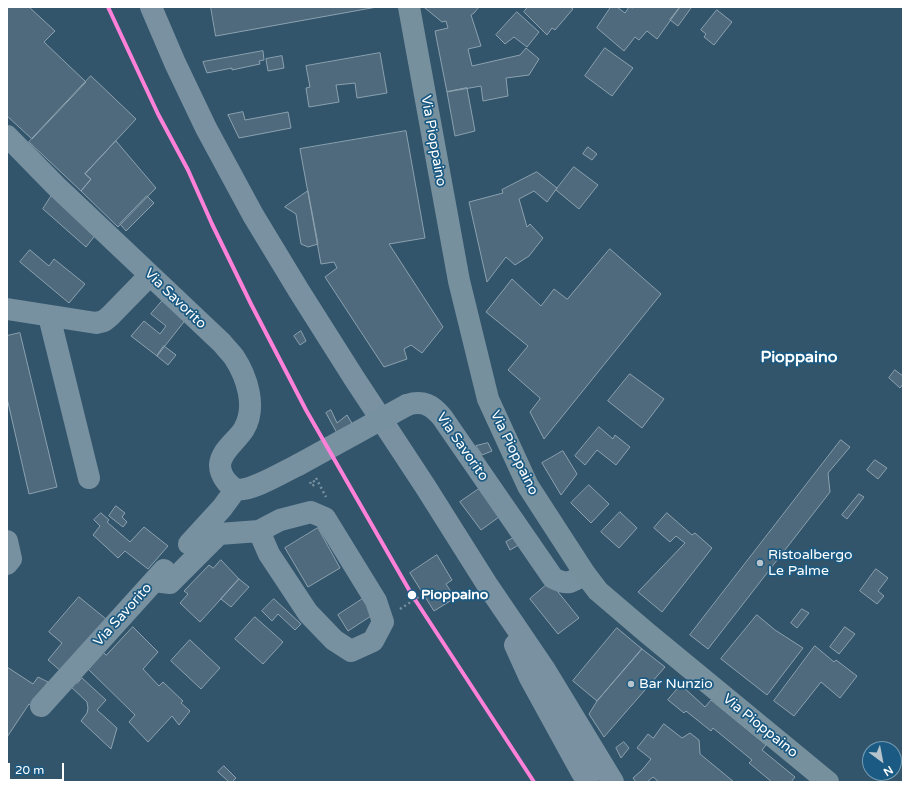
<!DOCTYPE html>
<style>
body{margin:0}
#map{position:relative;width:910px;height:789px;overflow:hidden;background:#32556b;font-family:"Varela Round",sans-serif}
canvas{display:block}
.frame{position:absolute;inset:0;border:8px solid #fff;pointer-events:none}
.north{position:absolute;left:862px;top:741px;width:40px;height:40px;box-sizing:border-box;background:#1b5a82;border:1px solid #769cb4;border-radius:50%;rotate:148deg;font-size:11px;font-weight:700;line-height:16px;text-align:center;color:#fff}
.north::after{content:'';display:block;margin:auto;width:14px;height:18px;background:#b7c4cb;clip-path:polygon(50% 0,100% 100%,50% 72%,0 100%)}
.scale{position:absolute;left:8px;top:763px;width:56px;height:18px;box-sizing:border-box;border:2px solid #fff;border-top:0;padding-left:5px;font-size:12px;line-height:14px;white-space:nowrap;color:#fff;-webkit-text-stroke:3px #1b5a82;paint-order:stroke}
</style>
<div id="map">
<canvas width="910" height="789"></canvas>
<div class="frame"></div>
<div class="north">N</div>
<div class="scale">20 m</div>
</div>
<script>
const ctx = document.querySelector('canvas').getContext('2d');
ctx.lineJoin = 'round';
function paint(path, color) {
  ctx.fillStyle = color;
  ctx.fill(path, 'evenodd');
}
function trace(path, color, width, dash) {
  ctx.strokeStyle = color;
  ctx.lineWidth = width;
  ctx.lineCap = dash ? 'butt' : 'round';
  ctx.setLineDash(dash || []);
  ctx.stroke(path);
}
function write(font, color, halo, rows, align = 'center') {
  ctx.font = font + ' "Varela Round",sans-serif';
  ctx.lineWidth = 3.5;
  ctx.setLineDash([]);
  ctx.textBaseline = 'middle';
  ctx.strokeStyle = halo;
  ctx.fillStyle = color;
  for (const [text, x, y, turn = 0] of rows) {
    ctx.save();
    ctx.translate(x, y);
    ctx.rotate((+turn || 0) * Math.PI / 180);
    ctx.textAlign = isNaN(turn) ? turn : align;
    if (halo) ctx.strokeText(text, 0, 0);
    ctx.fillText(text, 0, 0);
    ctx.restore();
  }
}
const building = new Path2D(`
 M7,7H29L55,31L44,42L86,82L32,139L7,116Z
 M211,7H377L216,36Z
 M426,7H479L474,13L471,15L481,46L468,49L472,66L520,55L526,48L539,59L529,75L506,78L508,96L483,101L481,86L447,92L435,31L448,28L446,21L442,22L425,8Z
 M528,7H570L573,9L555,30L552,28L547,35L524,12Z
 M611,7H617L625,13L629,7L633,8L634,7H680L657,39L647,31L639,40L635,37L624,51L597,28Z
 M680,7H690L691,8L678,26L670,20Z
 M717,10L732,22L714,45L704,37L706,34L701,30Z
 M517,12L539,32L527,47L514,37L505,44L496,35Z
 M605,48L633,68L612,96L585,76Z
 M263,51L264,60L259,61L260,64L232,70V68L207,73L203,62Z
 M380,53L387,93L357,98L355,83L336,85L339,102L309,107L306,88L310,87L306,66Z
 M282,56L284,68L268,71L266,59Z
 M91,76L136,119L85,174L91,179L81,191L29,142Z
 M467,88L475,131L455,136L447,92Z
 M243,112L245,120L288,112L291,128L239,138L228,115Z
 M406,131L425,238L389,244L443,327L422,353L411,345L404,349L407,359L384,367L325,277L337,268L334,262L321,264L300,149Z
 M116,141L156,188L118,227L81,191L91,179L85,174Z
 M588,147L597,154L592,160L583,154Z
 M574,167L598,185L579,209L556,190Z
 M537,172L557,188L547,202L534,191L519,199L527,227L530,224L543,238L529,256L515,265L506,257L487,282L469,202L503,193L502,190Z
 M308,191L318,244L308,247L301,244L296,214L285,207Z
 M52,195L97,233L86,247L43,209Z
 M147,196L154,203L126,231L120,224Z
 M610,249L661,294L544,439L530,412L540,399V398L508,370L528,346L486,312L512,279L541,306L554,289L567,299Z
 M30,250L49,266L54,259L85,284L69,303L20,262Z
 M164,299L187,318L157,356L131,336L144,321L160,334L166,326L151,314Z
 M301,331L306,341L300,345L294,336Z
 M20,333L57,487L29,494L7,398V336Z
 M164,346L176,355L168,365L157,356Z
 M895,370L903,376V384L900,388L889,378Z
 M630,374L664,399L642,428L608,401Z
 M331,410L337,423L347,415L353,425L337,433L326,413Z
 M599,427L613,439L615,435L630,447L616,465L597,450L585,465L575,456Z
 M841,440L850,447L828,473L830,492L708,649L690,635Z
 M488,443L492,451L482,455L476,446Z
 M563,451L577,474L561,495L542,463Z
 M875,460L887,468L878,479L867,470Z
 M589,485L609,504L591,523L571,503Z
 M479,489L499,517L481,530L460,502Z
 M859,494L864,497L847,519L842,515Z
 M116,506L125,513L122,517L127,522L123,527L109,516Z
 M620,512L637,528L619,548L601,532Z
 M101,513L109,520L107,522L130,542L144,527L168,546L148,569L125,551L118,558L93,535L100,526L94,520Z
 M667,513L692,535L695,533L712,548L662,612L638,592L685,543L676,536L670,542L654,528Z
 M318,528L340,568L308,587L285,548Z
 M517,536L522,543L510,550L506,542Z
 M437,555L452,580L446,584L455,598L434,611L410,573Z
 M221,560L239,579L200,622L180,603L188,594L184,591L209,565L213,568Z
 M876,569L888,578L878,591L884,596L877,604L860,591Z
 M239,579L249,587L231,607L221,599Z
 M550,582L579,618L558,634L530,599Z
 M79,597L106,619L62,672L48,660L62,643L49,632Z
 M364,598L374,614L348,631L338,615Z
 M274,599L301,624L295,630L278,614L272,621L262,611Z
 M802,609L809,613L797,628L791,623Z
 M757,615L775,630L803,648L767,695L721,659Z
 M255,617L283,642L263,664L235,639Z
 M133,627L158,652L143,669L159,686L163,682L183,701L181,703L190,711L179,725L172,716L148,742L129,722L135,715L87,668L102,651L106,655Z
 M845,627L855,634L839,654L830,647Z
 M617,628L642,649L597,701L573,681Z
 M190,640L220,668L201,689L171,661Z
 M815,646L834,662L836,660L857,676L840,698L821,682L794,716L774,701Z
 M642,649L665,667L604,737L589,714L597,701Z
 M7,667L33,684L38,677L48,682L32,706L29,704L7,737Z
 M82,678L106,700L97,710L117,728L111,749L81,721L87,713L88,708L87,702L68,684L72,679L77,683Z
 M681,685L705,707L711,700L766,745L762,750L795,777L791,782H772L749,763L752,760L713,728L711,731L686,711L684,713L668,700Z
 M664,724L682,738L690,733L699,740L700,754L734,782H659L653,777L647,782H636L633,778L642,770L651,759L637,748L648,734L653,738Z
 M624,742L629,748L621,758L616,748Z
 M224,766L236,778L232,782H229L218,772Z`);
const path = new Path2D(`
 M316,478L326,497
 M310,482L312,486L315,484L313,479
 M400,609L423,594`);
const minor = new Path2D(`
 M7,136L56,186L222,343C226,348 230,352 234,357C247,377 257,407 244,429C237,441 221,450 220,465C220,471 223,477 226,481C229,484 232,488 236,489C249,493 285,471 298,465
 M7,309L96,323L104,321L110,316L150,275
 M49,316L89,478
 M407,405C423,400 432,405 442,417L553,578C569,586 571,582 585,574
 M7,541L11,559L7,564
 M189,544L222,508L236,489
 M154,581L170,583L219,534L259,531L269,554L308,613L334,640L351,651L373,641L383,622L376,601L325,518L311,512L280,520L259,531
 M41,706L164,570`);
const major = new Path2D(`
 M409,7L459,281L488,399L528,486L585,574L598,591L646,632L828,782`);
const highway = new Path2D(`
 M151,7L175,63L206,128L253,215L299,291L354,378L425,486L488,586L545,670L613,782
 M515,645L530,678L581,771L588,782`);
const minorBridge = new Path2D(`
 M298,465L407,405`);
const rail1 = new Path2D(`
 M108,7L158,114L188,170L212,224L251,304L306,410L412,595L534,782`);
const markers = [
 [760,563,4,"#b7c4cb"],
 [412,595,5,"#fff"],
 [631,684,4,"#b7c4cb"]
];
const streetNames = [
 ["Via Pioppaino",433,141,80],
 ["Via Savorito",175,299,44],
 ["Via Savorito",462,447,55],
 ["Via Pioppaino",514,453,64],
 ["Via Savorito",123,615,-48],
 ["Via Pioppaino",760,726,39]
];
const poiNames = [
 ["Ristoalbergo",768,555],
 ["Le Palme",768,571],
 ["Bar Nunzio",639,684]
];
const stopNames = [
 ["Pioppaino",421,595]
];
const quarterNames = [
 ["Pioppaino",799,358]
];
paint(building, '#4e6a7c');
trace(building, '#8ca1af', 1);
trace(path, '#7891a1', 2.5, [2, 3]);
trace(minor, '#7891a1', 22);
trace(major, '#77909e', 22);
trace(highway, '#7991a1', 22);
trace(minorBridge, '#7891a1', 22);
trace(rail1, '#ff80d8', 4);
for (const [x, y, r, color] of markers) {
  const dot = new Path2D();
  dot.arc(x, y, r, 0, 2 * Math.PI);
  ctx.fillStyle = color;
  ctx.fill(dot);
  trace(dot, '#1b5a82', 1.5);
}
write('14px', '#fff', '#1b5a82', streetNames);
write('14px', '#fff', '#1b5a82', poiNames, 'left');
write('bold 14px', '#fff', '#1b5a82', stopNames, 'left');
write('bold 16px', '#fff', '#1b5a82', quarterNames);
</script>
